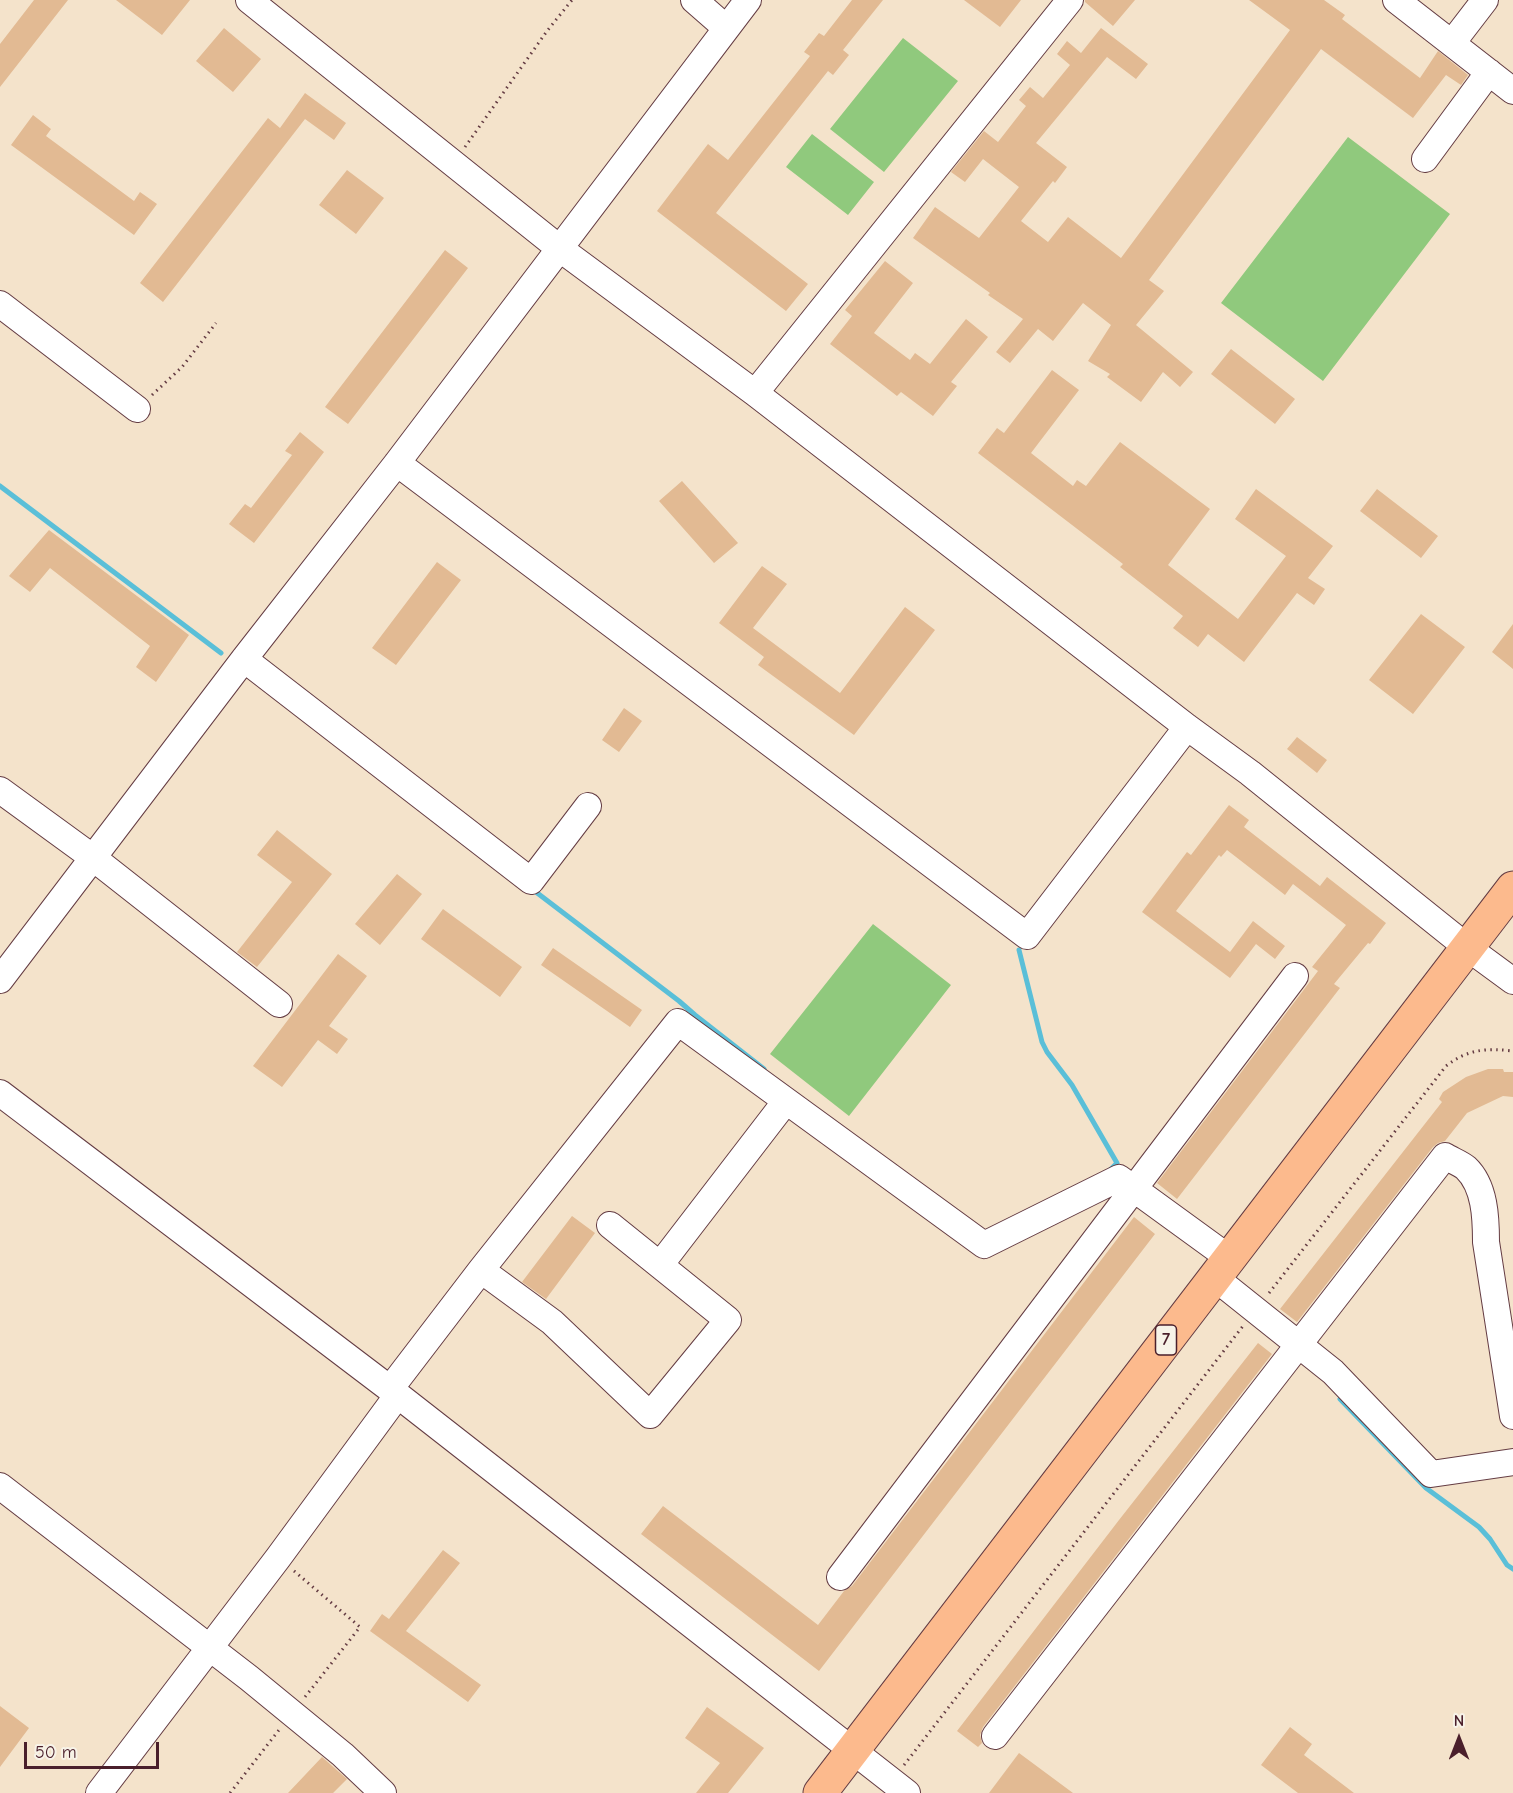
<!DOCTYPE html>
<style>
body{margin:0}
#map{position:relative;width:1513px;height:1793px;overflow:hidden;background:#f4e3cb;font-family:"Comic Neue",sans-serif}
canvas{display:block}
.north{position:absolute;left:1429px;top:1709px;width:60px;height:60px;-webkit-text-stroke:4px #f7f3e8;paint-order:stroke;rotate:0deg;font-size:16px;font-weight:700;line-height:24px;text-align:center;color:#4a1f2b}
.north::after{content:'';display:block;margin:auto;width:21px;height:27px;background:#4a1f2b;clip-path:polygon(50% 0,100% 100%,50% 72%,0 100%)}
.scale{position:absolute;left:24px;top:1742px;width:135px;height:27px;box-sizing:border-box;border:3px solid #4a1f2b;border-top:0;padding-left:8px;font-size:18px;line-height:21px;white-space:nowrap;color:#4a1f2b;-webkit-text-stroke:4px #f7f3e8;paint-order:stroke}
</style>
<div id="map">
<canvas width="1513" height="1793"></canvas>
<div class="north">N</div>
<div class="scale">50 m</div>
</div>
<script>
const ctx = document.querySelector('canvas').getContext('2d');
ctx.lineJoin = 'round';
function paint(path, color) {
  ctx.fillStyle = color;
  ctx.fill(path, 'evenodd');
}
function trace(path, color, width, dash) {
  ctx.strokeStyle = color;
  ctx.lineWidth = width;
  ctx.lineCap = dash ? 'butt' : 'round';
  ctx.setLineDash(dash || []);
  ctx.stroke(path);
}
function write(font, color, halo, rows, align = 'center') {
  ctx.font = font + ' "Comic Neue",sans-serif';
  ctx.lineWidth = 6;
  ctx.setLineDash([]);
  ctx.textBaseline = 'middle';
  ctx.strokeStyle = halo;
  ctx.fillStyle = color;
  for (const [text, x, y, turn = 0] of rows) {
    ctx.save();
    ctx.translate(x, y);
    ctx.rotate((+turn || 0) * Math.PI / 180);
    ctx.textAlign = isNaN(turn) ? turn : align;
    if (halo) ctx.strokeText(text, 0, 0);
    ctx.fillText(text, 0, 0);
    ctx.restore();
  }
}
const green = new Path2D(`
 M903,38L958,81L884,172L830,129Z
 M812,134L874,182L848,215L786,167Z
 M1348,137L1450,214L1323,381L1221,303Z
 M873,924L951,985L849,1116L770,1054Z`);
const stream = new Path2D(`
 M0,486L221,653
 M532,889L679,1001L695,1015L764,1069
 M1019,950L1042,1042L1047,1052L1072,1085L1117,1163L1108,1172
 M1340,1399L1426,1488L1479,1527L1490,1539L1507,1565L1513,1569`);
const building = new Path2D(`
 M34,0H68L0,87V44Z
 M116,0H190L162,35Z
 M852,0H883L843,50L849,55L833,75L828,71L716,213L808,284L786,311L657,211L708,144L728,160L810,56L804,52L819,33L824,36Z
 M964,0H1021L1000,27Z
 M1085,0H1135L1113,26L1085,2Z
 M1249,0H1324L1345,15L1342,19L1420,78L1438,51L1468,75L1461,85L1446,75L1413,118L1321,49L1149,280L1164,291L1136,325L1193,372L1180,387L1163,372L1141,402L1107,377L1110,374L1088,361L1111,325L1083,303L1053,341L1038,329L1010,363L996,352L1023,319L988,295L990,293L913,238L935,207L979,238L1019,187L983,159L965,182L951,172L984,131L998,142L1026,106L1019,100L1030,87L1043,98L1070,65L1057,54L1067,41L1081,53L1101,28L1148,64L1136,79L1107,57L1036,143L1067,167L1055,183L1053,181L1021,221L1048,242L1068,217L1121,258L1290,30Z
 M224,28L261,59L233,92L196,61Z
 M305,93L346,123L334,140L305,119L163,302L140,283L268,118L280,128Z
 M33,115L51,129L46,136L134,201L140,192L157,204L134,235L11,145Z
 M347,170L384,198L356,234L319,205Z
 M445,250L468,268L348,424L325,407Z
 M885,261L913,283L874,333L910,360L915,353L930,364L966,319L988,337L951,382L957,386L933,416L901,392L897,396L830,344L852,316L845,310Z
 M1231,349L1295,399L1275,424L1211,374Z
 M1052,370L1079,390L1031,453L1073,486L1077,480L1086,486L1120,442L1210,509L1168,565L1238,619L1286,556L1235,519L1256,489L1333,546L1308,578L1325,589L1314,605L1297,593L1244,662L1208,634L1198,647L1173,628L1183,616L1120,567L1123,564L978,453L997,428L1004,433Z
 M300,432L324,452L254,543L229,524L245,504L251,508L292,455L285,451Z
 M682,481L738,543L714,563L659,501Z
 M1377,489L1438,536L1421,558L1360,511Z
 M49,530L189,635L156,682L136,667L150,646L50,568L30,592L9,576Z
 M437,562L461,580L396,665L372,648Z
 M762,566L787,584L753,628L840,693L905,607L935,630L854,735L758,665L764,657L719,623Z
 M1421,614L1465,647L1413,714L1369,680Z
 M1513,624V669L1492,652Z
 M624,708L642,721L619,752L602,740Z
 M1297,737L1327,760L1317,773L1287,749Z
 M1229,805L1249,820L1244,827L1320,886L1327,877L1386,923L1370,944L1368,943L1334,984L1340,988L1177,1199L1157,1183L1318,971L1312,967L1346,925L1293,884L1285,895L1227,850L1221,857L1219,855L1176,911L1230,952L1253,921L1285,946L1275,959L1256,944L1230,978L1142,912L1187,852L1191,855Z
 M277,830L332,874L257,967L237,952L292,882L257,855Z
 M397,874L422,894L380,945L355,924Z
 M443,909L522,967L500,997L421,939Z
 M553,948L642,1010L630,1027L541,965Z
 M338,954L367,976L329,1026L348,1039L337,1054L318,1040L282,1087L253,1066Z
 M1488,1069H1503L1504,1072H1513V1097L1503,1096L1467,1113L1445,1141L1438,1143L1433,1147L1297,1322L1280,1309L1442,1102L1439,1099L1443,1092L1466,1077Z
 M572,1216L595,1233L546,1299L522,1282Z
 M1134,1217L1155,1234L819,1671L641,1534L663,1506L818,1625L844,1591L852,1586Z
 M1258,1343L1272,1354L983,1727L980,1735L982,1743L978,1747L957,1731L1119,1520Z
 M443,1550L460,1563L406,1631L481,1685L468,1702L370,1631L382,1614L389,1619Z
 M0,1706L29,1728L0,1767Z
 M707,1707L764,1748L728,1793H696L720,1763L685,1738Z
 M1290,1727L1312,1744L1304,1755L1354,1793H1298L1261,1765Z
 M1019,1753L1073,1793H989Z
 M322,1757L347,1779L333,1793H288Z`);
const path = new Path2D(`
 M465,147L547,31L572,0
 M152,395L182,367L216,323
 M1269,1293L1446,1066C1468,1049 1486,1048 1513,1051
 M294,1571L360,1627L305,1697
 M904,1765L1243,1326
 M230,1793L279,1730`);
const minor = new Path2D(`
 M249,0L559,248L755,393L1187,727L1250,773L1468,948L1513,981
 M694,0L726,28
 M1396,0L1513,91
 M1452,43L1485,0
 M1425,159L1489,72
 M0,304L137,409
 M755,393L1070,0
 M397,463L1027,936L1187,727
 M244,659L531,881L588,806
 M0,790L92,857L279,1004
 M0,980L244,659L397,463L748,0
 M0,1093L390,1389L907,1793
 M660,1265L786,1101
 M481,1270L552,1322L650,1415L728,1320L610,1225
 M1214,1277L1333,1372L1431,1474L1513,1462
 M390,1389L481,1270L678,1022L984,1245L1119,1178L1229,1258
 M0,1486L249,1678L343,1755L383,1793
 M840,1577L1295,976
 M995,1736L1445,1156C1451,1160 1460,1163 1466,1168C1485,1186 1486,1218 1486,1242L1513,1416
 M99,1793L278,1558L397,1396`);
const highway = new Path2D(`
 M820,1793L1513,888`);
const shields = [
 [1166,1340,21]
];
const shieldNames = [
 ["7",1166,1340]
];
paint(green, '#90c97d');
trace(stream, '#5abfd8', 5);
paint(building, '#e2ba93');
trace(minor, '#643c43', 28);
trace(highway, '#643c43', 35);
trace(path, '#643c43', 3, [1.5, 4.5]);
trace(minor, '#fff', 26);
trace(highway, '#fcba8d', 33);
for (const [x, y, w] of shields) {
  const box = new Path2D();
  box.roundRect(x - w / 2, y - 15, w, 30, 4.5);
  ctx.fillStyle = '#f7f3e8';
  ctx.fill(box);
  trace(box, '#4a1f2b', 1.5);
}
write('bold 18px', '#4a1f2b', null, shieldNames);
</script>
